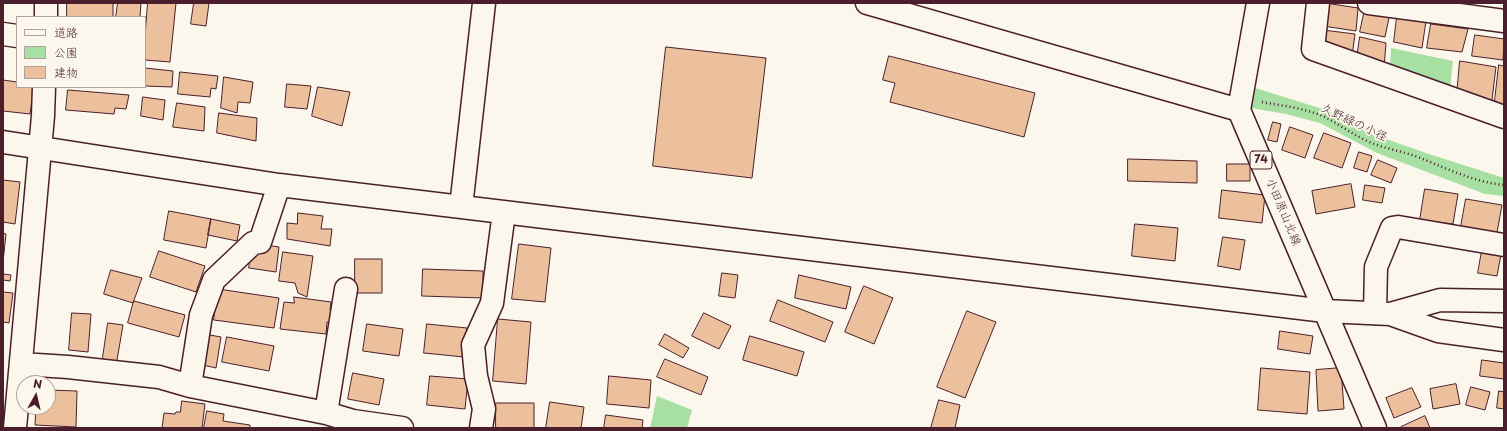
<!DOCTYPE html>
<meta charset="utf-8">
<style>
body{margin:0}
#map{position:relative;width:1507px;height:431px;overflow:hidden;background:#fbf7ec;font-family:"Playpen Sans","Klee One",sans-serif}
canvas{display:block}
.frame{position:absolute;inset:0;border:4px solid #4a1f2b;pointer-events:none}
.legend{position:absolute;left:16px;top:16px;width:130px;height:72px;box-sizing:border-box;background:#fbf7ec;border:1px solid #b4a19f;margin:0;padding:5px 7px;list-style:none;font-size:12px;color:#4a1f2b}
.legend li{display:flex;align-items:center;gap:8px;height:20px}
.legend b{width:20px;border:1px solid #b4a19f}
.north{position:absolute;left:16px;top:375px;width:40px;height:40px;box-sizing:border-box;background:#fbf7ec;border:1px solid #b4a19f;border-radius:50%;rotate:8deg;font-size:11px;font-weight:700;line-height:16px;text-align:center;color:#4a1f2b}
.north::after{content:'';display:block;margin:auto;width:14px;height:18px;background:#4a1f2b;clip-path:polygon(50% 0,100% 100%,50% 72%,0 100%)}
</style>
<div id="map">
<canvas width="1507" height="431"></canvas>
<div class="frame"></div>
<ul class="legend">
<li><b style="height:5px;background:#fbf7ec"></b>道路</li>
<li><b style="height:11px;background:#a8dfa2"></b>公園</li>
<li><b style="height:11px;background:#edc09d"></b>建物</li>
</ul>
<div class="north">N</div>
</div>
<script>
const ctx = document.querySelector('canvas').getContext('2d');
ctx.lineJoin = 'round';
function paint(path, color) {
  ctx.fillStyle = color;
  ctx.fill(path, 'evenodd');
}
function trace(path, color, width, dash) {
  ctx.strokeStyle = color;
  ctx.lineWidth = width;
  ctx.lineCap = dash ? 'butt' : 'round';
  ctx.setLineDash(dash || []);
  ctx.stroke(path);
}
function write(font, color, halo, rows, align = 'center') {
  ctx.font = font + ' "Playpen Sans","Klee One",sans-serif';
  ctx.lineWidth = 3.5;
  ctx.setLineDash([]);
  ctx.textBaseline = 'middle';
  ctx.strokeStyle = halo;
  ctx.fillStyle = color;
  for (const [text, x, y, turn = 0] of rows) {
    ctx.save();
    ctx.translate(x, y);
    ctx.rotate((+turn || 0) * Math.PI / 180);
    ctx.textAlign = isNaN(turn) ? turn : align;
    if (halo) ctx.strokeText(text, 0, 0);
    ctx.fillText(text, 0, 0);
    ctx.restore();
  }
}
const green = new Path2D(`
 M1391,48L1453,61L1450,89L1390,68Z
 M1249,86L1329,111L1369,133L1429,154L1504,178V196L1485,194L1377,153L1320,123L1286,114L1245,107Z
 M657,396L692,410L687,428H650Z`);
const building = new Path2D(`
 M67,3H113V17H67Z
 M118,3H141L140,17H116Z
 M148,3H176L170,62L145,60V36Z
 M194,3H209L206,26L191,24Z
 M1325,3L1358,8L1356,31L1323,26Z
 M1365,9L1390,13L1385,37L1360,32Z
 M1397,17L1426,21L1422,48L1394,42Z
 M1431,24L1468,29L1462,52L1427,48Z
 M1323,30L1355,34L1352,56L1322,46Z
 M1475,35L1504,39L1503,60L1472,56Z
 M1360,37L1386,43L1384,68L1357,58Z
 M666,47L766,58L752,178L653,166Z
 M889,56L1035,93L1024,137L890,102L895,83L883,80Z
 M1460,61L1496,67L1491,108L1457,94Z
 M1499,65L1504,66V111L1494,109Z
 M145,68L173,71L172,87L145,86Z
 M180,72L218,76L216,89L211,88L210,97L178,94Z
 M224,77L253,82L250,103L238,102L237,113L221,108Z
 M3,80L17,82V87H34L30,114L3,111Z
 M287,84L311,86L307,109L285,107Z
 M318,87L350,92L342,126L312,116Z
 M68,90L129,95L126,109L115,108L114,114L66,110Z
 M143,97L165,100L163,120L141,116Z
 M177,103L205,107L204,131L173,127Z
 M219,113L257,118L256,141L217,133Z
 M1273,122L1281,124L1277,142L1268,140Z
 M1290,127L1313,135L1305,158L1282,150Z
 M1324,133L1351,143L1342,168L1314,158Z
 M1359,152L1372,156L1367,172L1354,168Z
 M1128,159L1197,161V183L1128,181Z
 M1378,160L1397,168L1391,183L1371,175Z
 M1227,164H1250V181H1227Z
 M3,180L20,182L15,224L3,222Z
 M1351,184L1355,207L1316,214L1312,191Z
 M1365,185L1385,188L1382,203L1363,200Z
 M1425,189L1458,194L1453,224L1420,220Z
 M1222,190L1265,195L1262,223L1219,218Z
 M1466,199L1502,205L1496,238L1460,232Z
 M169,211L211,219L206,248L164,240Z
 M298,213L323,216L321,229H332L330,246L287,239V223L297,224Z
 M211,219L240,225L237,241L208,235Z
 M1135,224L1178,228L1175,261L1132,256Z
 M3,233L6,234L3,262Z
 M1223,237L1245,240L1240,270L1218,266Z
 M253,243L279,247L276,272L249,268Z
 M519,244L551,248L545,302L512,299Z
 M1483,245L1502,249L1497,276L1478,273Z
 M159,251L205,266L196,292L150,277Z
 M283,252L313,256L307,297L298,293L295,283L279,281Z
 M355,259H382V293H355Z
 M423,269L483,271V298L422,296Z
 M111,270L142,278L133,303L104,294Z
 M722,273L738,275L735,298L719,296Z
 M3,274L11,275L10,281L3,280Z
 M799,275L851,287L846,309L795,298Z
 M864,286L893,298L874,344L845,332Z
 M218,289L279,298L274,328L214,320Z
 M3,292L13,293L9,323L3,322Z
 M294,297L331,302L330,310L335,311L333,322H327L326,334L280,329L284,302L294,303Z
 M778,300L833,322L825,342L770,321Z
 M134,301L185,315L179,337L128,323Z
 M967,311L996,322L965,398L937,387Z
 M72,313L91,314L88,352L69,350Z
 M704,313L731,326L719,349L692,336Z
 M498,319L531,322L526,384L493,381Z
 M108,323L123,325L116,366L102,364Z
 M367,324L403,329L399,356L363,351Z
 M427,324L467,328L464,357L424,353Z
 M1280,331L1313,336L1310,354L1278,349Z
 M199,333L221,337L216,368L194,363Z
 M665,334L689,348L683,358L659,345Z
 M750,336L804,352L797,376L743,360Z
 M227,337L274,346L269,371L222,362Z
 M665,359L708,377L701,395L657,377Z
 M1482,360L1504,363V379L1480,376Z
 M1261,368L1310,372L1307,414L1258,410Z
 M1341,368L1344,409L1318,411L1316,370Z
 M353,373L384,379L379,405L348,399Z
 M430,376L468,379L465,409L427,405Z
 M609,376L651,380L649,408L607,404Z
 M1456,384L1460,404L1433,409L1430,389Z
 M1471,387L1490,392L1485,410L1466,405Z
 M1412,388L1421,407L1394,418L1386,398Z
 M48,390L77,391L76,427L35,425L36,407H48Z
 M1499,391L1504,392V409L1497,408Z
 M939,400L960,405L955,428H931Z
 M182,401L205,404L202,428H162L164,413L175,414L176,412H180Z
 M550,402L584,407L581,428H546Z
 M496,403H534V428H496Z
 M207,411L224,414L223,421L250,425V428H204Z
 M606,415L643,420L642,428H604Z
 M1425,416L1430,428H1401V427Z`);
const path = new Path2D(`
 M1262,102C1283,106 1305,108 1325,117C1338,124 1351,133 1365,140C1383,149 1404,151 1423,159C1450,170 1475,182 1504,185`);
const minor = new Path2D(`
 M867,3L1239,110
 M1318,3L1313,49L1504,117
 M1369,3L1504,21
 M46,17V3
 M3,34L17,36
 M3,142L279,185L1325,311L1375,428
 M461,207L484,3
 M1375,313L1376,267L1392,228L1398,227L1504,245
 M21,364L68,367L159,377L190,386L326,413L353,421L402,428
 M190,386L201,315L214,280L253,243L260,242L279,185
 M326,413L346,289
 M15,428L43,116L44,87
 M481,428L484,409L476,376L473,345L492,303L504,212`);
const major = new Path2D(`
 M1258,3L1239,110L1325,311L1390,314L1438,331L1504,340
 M1390,314L1440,300L1504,301`);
const shields = [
 [1261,160,22]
];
const shieldNames = [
 ["74",1261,160]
];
const streetNames = [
 ["久野緑の小径",1354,123,25],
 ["小田原山北線",1283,212,67]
];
paint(green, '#a8dfa2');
paint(building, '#edc09d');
trace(building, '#4a1f2b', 1);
trace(minor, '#4a1f2b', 25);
trace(major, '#4a1f2b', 25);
trace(path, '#4a1f2b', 2.5, [1, 3]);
trace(minor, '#fbf7ec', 22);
trace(major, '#fbf7ec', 22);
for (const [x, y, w] of shields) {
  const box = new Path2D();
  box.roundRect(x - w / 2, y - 9, w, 18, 3);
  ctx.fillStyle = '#fbf7ec';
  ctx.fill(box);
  trace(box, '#4a1f2b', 1);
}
write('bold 11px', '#4a1f2b', null, shieldNames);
write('12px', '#4a1f2b', '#fbf7ec', streetNames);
</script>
